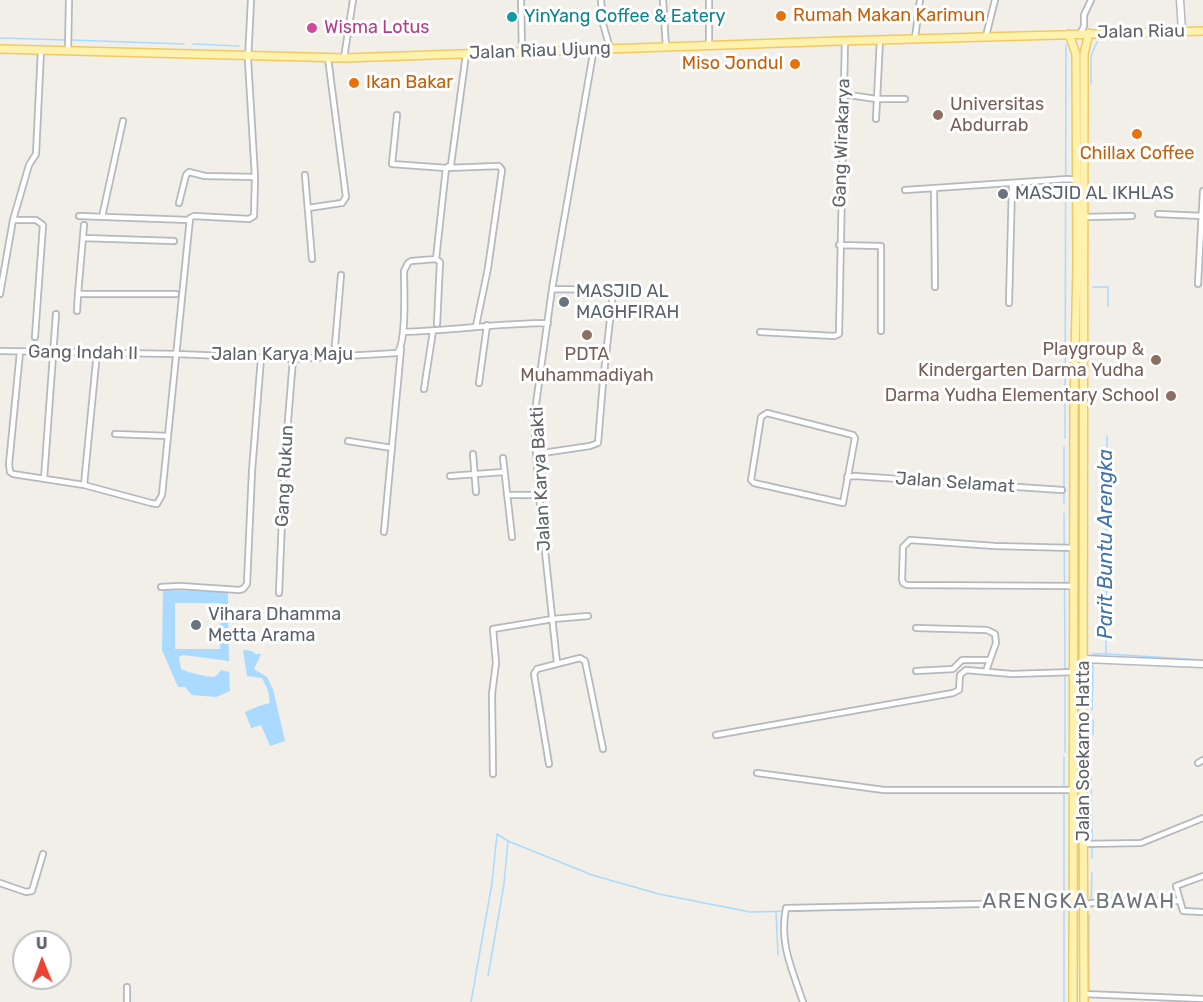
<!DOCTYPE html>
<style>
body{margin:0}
#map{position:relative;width:1203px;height:1002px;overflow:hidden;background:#f1efe8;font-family:Rubik,sans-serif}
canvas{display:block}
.north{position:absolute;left:12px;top:930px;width:60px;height:60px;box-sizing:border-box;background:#fff;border:2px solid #bfc1c3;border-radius:50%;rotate:359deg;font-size:16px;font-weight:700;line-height:24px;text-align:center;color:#5f6368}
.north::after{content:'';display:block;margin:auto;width:21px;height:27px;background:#ea4335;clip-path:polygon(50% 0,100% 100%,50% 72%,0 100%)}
</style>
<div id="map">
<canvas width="1203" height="1002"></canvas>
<div class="north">U</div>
</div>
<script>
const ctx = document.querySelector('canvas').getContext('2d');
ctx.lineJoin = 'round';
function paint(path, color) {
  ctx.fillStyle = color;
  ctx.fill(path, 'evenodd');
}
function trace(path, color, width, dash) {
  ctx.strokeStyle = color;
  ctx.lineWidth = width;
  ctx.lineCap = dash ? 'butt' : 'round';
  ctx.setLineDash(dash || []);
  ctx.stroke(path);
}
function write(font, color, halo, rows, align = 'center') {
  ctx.font = font + ' Rubik,sans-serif';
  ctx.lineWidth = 6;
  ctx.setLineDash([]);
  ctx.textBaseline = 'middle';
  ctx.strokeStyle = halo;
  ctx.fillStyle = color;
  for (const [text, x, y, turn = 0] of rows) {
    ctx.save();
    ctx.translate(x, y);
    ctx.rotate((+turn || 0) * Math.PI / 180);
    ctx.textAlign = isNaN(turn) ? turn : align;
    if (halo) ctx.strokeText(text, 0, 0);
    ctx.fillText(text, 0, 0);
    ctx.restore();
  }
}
const water = new Path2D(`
 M163,590L228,592L229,661L183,655L179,657L181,669C186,672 208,677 213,677C217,676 219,673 221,670L229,672L230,691L216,697L192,695L185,687H178L162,650ZM175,603H220V649H175Z
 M245,650L252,651L256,654H261L254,669L267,677L273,689L285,741L270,746L261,725L251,728L245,712L259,706L270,703L268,690L262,678L247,676L243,651Z`);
const stream = new Path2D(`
 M0,38L66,40
 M71,40L184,44
 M193,44L239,46
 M1091,84V56L1097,42
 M1093,287H1108V306
 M1065,438L1066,45
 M1064,504V447
 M1064,513L1065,670
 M1107,654L1203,660
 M1093,658V654H1106L1107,436
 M1065,675V752
 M1092,710L1093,663
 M1093,735V720
 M1091,774L1092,842
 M1064,785V757
 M1092,858V846
 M1064,899V794
 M1091,902L1092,873
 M776,912L778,955
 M1089,915V992
 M488,976L504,884L508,841
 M471,1002L492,883L497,834L508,841L592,875L659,894L750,912L1064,905
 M1064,1002V904`);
const street = new Path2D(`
 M521,0L522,52
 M601,0L603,24L610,48
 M663,0L666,47
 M1080,34L1084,26V15L1091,0
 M986,36L995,0
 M915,38L920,0
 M709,45V0
 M68,51L69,0
 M344,58L353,0
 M843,94L876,99H905
 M397,115L392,164L446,168L451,165L466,54
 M876,119L880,39
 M305,175L312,259
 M934,189L935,287
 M905,190L1068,179L1076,180
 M179,203L186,175L189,172L205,176L255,177
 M308,208L342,203L346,197L328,58
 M1158,214L1203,216
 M79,216L189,220
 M102,217L123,121
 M1085,217L1132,216
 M13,220H36L43,225L35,337
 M84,225L78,294H176
 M83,238L174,241
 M839,245L881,246V331
 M436,259L440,262L437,324
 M1198,284L1203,191
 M0,294L13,220L29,165L36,154L41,50
 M1009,303L1012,184
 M77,311L78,294
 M403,332C451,331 499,323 548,323
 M760,332L835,336L839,334L845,40
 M0,351L177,354L293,359L397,353C407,343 404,288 404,271L408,263L411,261L436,259L446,168L499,166L502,170L488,268L476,326
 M20,352L9,464L10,472L13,474L84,485L151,503L157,504L162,495L190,218L194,216L249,219L254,216L255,177L248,60L251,0
 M334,357L341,275
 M479,383L487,325
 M424,389L433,331
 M767,413L853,435L855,438L843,503L754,483L751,480L761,417Z
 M115,434L168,436
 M348,441L392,448
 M473,454L476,492
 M536,454L590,446L598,443L603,382L613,293L609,290L552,289
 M503,458L512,537
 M450,476L504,472
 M847,477L855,476L1062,490
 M44,479L56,314
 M84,485L97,352
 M507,495H539
 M384,532L401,349
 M1074,586L907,585L903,583L902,579L903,547L910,540L995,546L1074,548
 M161,587L180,586L239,590L243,589L247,584L252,471L261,358
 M279,593L284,470L293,359
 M916,628L987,630L995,634L996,643L986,671
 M557,663L539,495L535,437L536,404L552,289L594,48
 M916,671L953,669L962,660H990
 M716,735L953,693L959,690L960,675L966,670L1012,674L1075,672
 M1198,763L1203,760
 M549,764L534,674L537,669L580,658L585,661L603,749
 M757,773L884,790H1074
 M493,774L492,694L496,663L493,629L553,619L588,616
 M1084,844L1141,843L1203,818
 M1203,876L1176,886L1183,911L1203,912
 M0,883L26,892L32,891L43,854
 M1085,904L1108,901H1179
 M1084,994L1203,999
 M127,1002V987
 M803,1002C792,969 779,944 786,908L1073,902`);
const secondary = new Path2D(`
 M1180,0L1182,31
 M1084,659L1203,664`);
const primary = new Path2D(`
 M1069,34L1076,54L1077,264L1074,407L1073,1002
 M0,49L344,58L840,41L1203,31
 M1084,1002L1083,773L1084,54L1089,33`);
const markers = [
 [781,16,6,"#e8710a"],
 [512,17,6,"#0f9aa8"],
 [312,28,6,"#d1479c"],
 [795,64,6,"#e8710a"],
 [354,83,6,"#e8710a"],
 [938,115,6,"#8d6e63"],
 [1137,134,6,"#e8710a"],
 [1003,194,6,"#6b7280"],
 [564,302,6,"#6b7280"],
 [587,335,6,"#8d6e63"],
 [1156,360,6,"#8d6e63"],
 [1171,396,6,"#8d6e63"],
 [196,625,6,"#6b7280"]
];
const foodNames = [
 ["Rumah Makan Karimun",793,16],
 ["Miso Jondul",783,64,"right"],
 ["Ikan Bakar",366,83],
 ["Chillax Coffee",1137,154,"center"]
];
const cultureNames = [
 ["YinYang Coffee & Eatery",524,17]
];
const hotelNames = [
 ["Wisma Lotus",324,28]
];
const streetNames = [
 ["Jalan Riau",1141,32,-1],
 ["Jalan Riau Ujung",540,51,-2],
 ["Gang Wirakarya",842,143,-88],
 ["Gang Indah II",83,353,1],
 ["Jalan Karya Maju",282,355],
 ["Gang Rukun",285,476,-87],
 ["Jalan Karya Bakti",541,479,-93],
 ["Jalan Selamat",955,483,4],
 ["Jalan Soekarno Hatta",1084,751,-90]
];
const educationNames = [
 ["Universitas",950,105,"left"],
 ["Abdurrab",950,126,"left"],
 ["Playgroup &",1144,350],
 ["Kindergarten Darma Yudha",1144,371],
 ["PDTA",587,355,"center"],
 ["Muhammadiyah",587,376,"center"],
 ["Darma Yudha Elementary School",1159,396]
];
const worshipNames = [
 ["MASJID AL IKHLAS",1015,194],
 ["MASJID AL",576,292],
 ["MAGHFIRAH",576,313],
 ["Vihara Dhamma",208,615],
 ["Metta Arama",208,636]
];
const waterNames = [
 ["Parit Buntu Arengka",1106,544,-90]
];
const quarterNames = [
 ["ARENGKA BAWAH",1079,902]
];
paint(water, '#aadaff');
trace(stream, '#aadaff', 1.5);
trace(street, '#b5b8bc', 8);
trace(secondary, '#b6babf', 9);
trace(primary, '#f2c960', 10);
trace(street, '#fff', 4.5);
trace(secondary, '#fff', 6);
trace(primary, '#fff2af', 7);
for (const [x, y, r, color] of markers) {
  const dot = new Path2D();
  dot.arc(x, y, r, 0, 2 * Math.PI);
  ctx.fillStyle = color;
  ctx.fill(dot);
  trace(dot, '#fff', 2);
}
write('18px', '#c56008', '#fff', foodNames, 'left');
write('18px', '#0d838f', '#fff', cultureNames, 'left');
write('18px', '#b23c85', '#fff', hotelNames, 'left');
write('18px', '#5f6368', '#fff', streetNames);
write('18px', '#785e54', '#fff', educationNames, 'right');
write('18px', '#5b616d', '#fff', worshipNames, 'left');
write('italic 20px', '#4174aa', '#fff', waterNames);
ctx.letterSpacing = '1.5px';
write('21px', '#70757a', '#fff', quarterNames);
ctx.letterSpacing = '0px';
</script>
